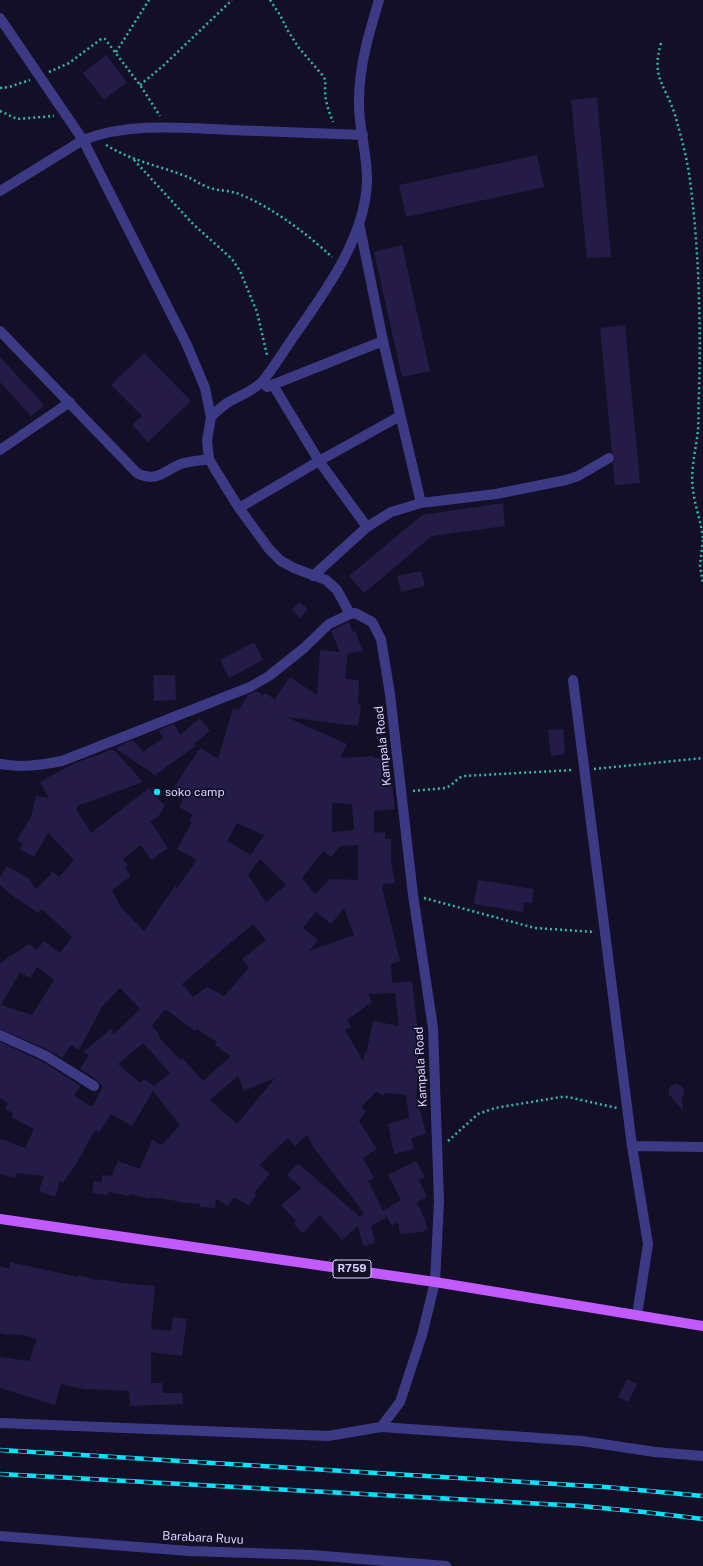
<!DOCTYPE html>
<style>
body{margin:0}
canvas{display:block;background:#130f26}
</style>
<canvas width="703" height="1566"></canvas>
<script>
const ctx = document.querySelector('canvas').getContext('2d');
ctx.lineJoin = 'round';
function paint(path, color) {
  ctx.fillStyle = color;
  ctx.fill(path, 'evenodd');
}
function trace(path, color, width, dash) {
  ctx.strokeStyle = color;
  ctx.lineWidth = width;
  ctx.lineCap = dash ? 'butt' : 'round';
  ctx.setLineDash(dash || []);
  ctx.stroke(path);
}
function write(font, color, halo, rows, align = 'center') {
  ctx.font = font + ' "Public Sans",sans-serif';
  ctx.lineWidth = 3.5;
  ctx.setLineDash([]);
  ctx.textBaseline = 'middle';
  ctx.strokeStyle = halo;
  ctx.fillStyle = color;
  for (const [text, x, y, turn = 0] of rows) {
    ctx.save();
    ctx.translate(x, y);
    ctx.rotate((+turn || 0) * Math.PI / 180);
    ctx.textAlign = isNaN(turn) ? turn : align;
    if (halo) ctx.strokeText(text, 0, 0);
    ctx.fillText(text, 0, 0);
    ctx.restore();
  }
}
const building = new Path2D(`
 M106,55L127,82L104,100L83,73Z
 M597,97L611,257L587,258L571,100Z
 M537,155L544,187L406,217L399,185Z
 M402,245L430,371L402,377L374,252Z
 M625,325L640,483L615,485L613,463L615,458L612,452L600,328Z
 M144,353L191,401L148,442L132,425L142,416L111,385Z
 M0,357L44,405L31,416L0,382Z
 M503,503L505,526L432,536L364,593L349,576L422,515Z
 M421,571L425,586L401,592L397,576Z
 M299,602L308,609L300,618L292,610Z
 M349,622L353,632L355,631L363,651L348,653L345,679L359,680L358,704L361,705L358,726L286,717L347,744L340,758L374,756V758H381L382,777H385L386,787L392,786L395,809L374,811V833L385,832V839H391V861L395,883L383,884V886L382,887L400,961L391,964L392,983L412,981L418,1033H421L416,1102H418L426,1134L411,1138L414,1149L394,1154L388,1124L409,1118L406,1095L385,1093L383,1096L377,1091L361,1107L366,1111L359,1121L377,1149L363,1158L374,1178L368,1181L383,1211L401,1200L388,1175L416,1161L425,1177L419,1180L427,1197L417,1202L425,1220L427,1229L422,1232L400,1234L398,1222L392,1226L385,1214L386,1218L371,1226L375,1243L363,1246L358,1226L342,1240L320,1215L303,1233L294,1224L296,1221L281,1205L301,1188L287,1175L296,1165H300L360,1217L364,1213L314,1148L307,1135L295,1146L288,1138L259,1165L270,1174L254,1193L256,1194L249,1206L234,1197L228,1206L216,1199L215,1208L200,1207V1204L177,1202V1201L151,1197V1199L130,1194L129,1196L109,1192L108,1195L92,1193L94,1181L102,1182V1175L112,1176L118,1161L140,1169L152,1140L162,1145L180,1125L153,1091L132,1126L111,1114L99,1133L95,1130L76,1164L63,1183L60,1181L55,1197L39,1191L44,1176L16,1173L15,1178L0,1174V1138L25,1148L34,1129L11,1117L13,1113L5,1109L8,1103L0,1098V1042L43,1062L81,1086L74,1095L92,1107L103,1087L97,1080L80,1069L89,1055L83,1052L111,1029L114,1034L140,1009L120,988L102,1007L79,1050L71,1045L62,1058L49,1050L0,1029V963L29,944L37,950L44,941L60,953L72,937L42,909L38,913L13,896L0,885V877L7,866L28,878L36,889L53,872L59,877L74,860L48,833L34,857L20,849L23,844L17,840L31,817L36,796L49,798L40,782L73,764L94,756V757L111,749L112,751L114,750L143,782L77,806L78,808L76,809L91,833L149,788L165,806L158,817L150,821L168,848L151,860L141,845L123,859L128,865L125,868L131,876L112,890L121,907L144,931L175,886L177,888L197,860L177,849L192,822L190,820L193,815L179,807L185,795L174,787L200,748L218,759L233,708L239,710L248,695L256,691L263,695L264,693L275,699L290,677L317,695L320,650L340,652L331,631ZM332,803L352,804L354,830L332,832ZM237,823L264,835L251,855L227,841ZM358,845V879L359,880L330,879L315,894L302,878L323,851L331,857L340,846ZM260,859L286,885L266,902L248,875ZM344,908L354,935L309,951L318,940L303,928L316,912L331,924ZM253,924L266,940L242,959L249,968L224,996L207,987L193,997L182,984ZM37,967L54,980L32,1015L1,1005L20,972L30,978ZM395,993L399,1026L373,1021L366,1055L365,1052L363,1061L345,1030L351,1027L347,1020L372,1002L368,994ZM164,1010L166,1011L167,1010L195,1031L197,1029L217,1042L215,1045L231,1056L203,1081L182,1058L180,1060L158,1036L160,1035L152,1026ZM143,1043L170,1073L154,1086L143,1079L140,1083L118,1064ZM238,1076L244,1091L275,1078L237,1124L210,1100Z
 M254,642L263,660L229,678L220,660Z
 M153,675H175L176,700L154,701Z
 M200,718L210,731L194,744L196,746L155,775L116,749L121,745L133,740L143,752L163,738L159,730L174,724L180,735Z
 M563,729L565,754L551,756L548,730Z
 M478,880L534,889L532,903L524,902L523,912L474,904Z
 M675,1084H678L684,1089V1094L682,1097L683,1111L669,1094V1088Z
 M10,1262L78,1277L79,1275L99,1281V1279L121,1283L155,1286L151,1329L171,1331L173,1317L187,1319L182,1356L151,1352V1383H162L163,1393H182L183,1404L130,1406L129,1391L87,1389V1390L61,1384L55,1405L0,1388V1357L29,1361L37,1339L23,1335L2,1334V1333H0V1266L9,1269Z
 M627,1379L637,1384L628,1402L618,1397Z`);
const path = new Path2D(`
 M270,0L280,15L288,31L299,48L324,77C326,82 325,85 325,90C325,101 329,112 333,122
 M661,43C651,78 665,84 675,115C681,136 687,158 690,180C699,251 701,322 699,394C698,406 699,418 698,430C696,450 690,470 693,490C695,506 701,522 703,538
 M116,52L149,0
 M49,72L69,63L101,39H105L140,85L160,116
 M140,85L164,65L232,0
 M0,88L9,87L30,80
 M0,111L17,119L54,116
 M106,145C132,161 160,166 188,177C194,180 200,184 207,187C217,191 229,190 239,194C272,207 306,233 332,257
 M134,160L193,224L232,259L240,271L257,312L267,355
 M703,540L700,565L703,584
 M594,769L703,758
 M413,791L445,788C453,786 456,778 464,776L573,770
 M424,898L535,928L595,932
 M448,1141L478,1114L495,1108L561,1097H568L617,1108`);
const minor = new Path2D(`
 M0,18L83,140L187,345L205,388L211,417L207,441L209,459L216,471L239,508L269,549L281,561L294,568L326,580L337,590L350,614
 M0,191L83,140C130,122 182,128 231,130C275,132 319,133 363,135
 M359,223L383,341L421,503
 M0,331L137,473C157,483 163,471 181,464C189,461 200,461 209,459
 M273,385L319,461L367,527
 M267,387L383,341
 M211,417C216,412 221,407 227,403C240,395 252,392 263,381C274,367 284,351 294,336C325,292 365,238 367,182C368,154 358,128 359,101C359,66 369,33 379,0
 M0,450L70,402
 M239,508L319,461L400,416
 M313,576L367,527L391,512L421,503L496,494L566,480L578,476L609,458
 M573,680L632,1146L648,1244L637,1315
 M0,764C21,768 41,765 62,761L250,687L269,676L304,648L329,624L350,614L355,613L372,622L381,639L390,694L413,895L433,1028L439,1201L435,1282L422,1335L400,1402L381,1427
 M0,1035L46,1056L94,1086
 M632,1146L703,1147
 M0,1423L328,1436L381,1427L582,1441L655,1452L703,1456
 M0,1536L189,1551L312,1555L446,1566`);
const major = new Path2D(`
 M0,1219L435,1282L703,1326`);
const rail = new Path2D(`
 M0,1450L606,1487L703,1496
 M0,1474L581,1506L644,1512L703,1519`);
const markers = [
 [157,792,4,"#00e5ff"]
];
const shields = [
 [352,1269,38]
];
const shieldNames = [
 ["R759",352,1269]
];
const streetNames = [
 ["Kampala Road",383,746,-96],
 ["Kampala Road",421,1067,-93],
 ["Barabara Ruvu",203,1538,3]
];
const poiNames = [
 ["soko camp",165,792]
];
paint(building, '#241b47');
trace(path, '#2fb8b0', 2.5, [2, 3]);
trace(minor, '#3d3a85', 10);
trace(major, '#c25bff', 10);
trace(rail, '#00e5ff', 4.5);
trace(rail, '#130f26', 3, [9]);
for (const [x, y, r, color] of markers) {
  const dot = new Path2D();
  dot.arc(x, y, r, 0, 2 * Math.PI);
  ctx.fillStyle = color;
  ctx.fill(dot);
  trace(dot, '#130f26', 1.5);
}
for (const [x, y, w] of shields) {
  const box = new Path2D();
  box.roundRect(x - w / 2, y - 9, w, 18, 3);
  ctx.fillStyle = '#130f26';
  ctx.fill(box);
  trace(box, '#d9d4ff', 1);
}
write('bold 11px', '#d9d4ff', null, shieldNames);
write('12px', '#d9d4ff', '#130f26', streetNames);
write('12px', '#d9d4ff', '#130f26', poiNames, 'left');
</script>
